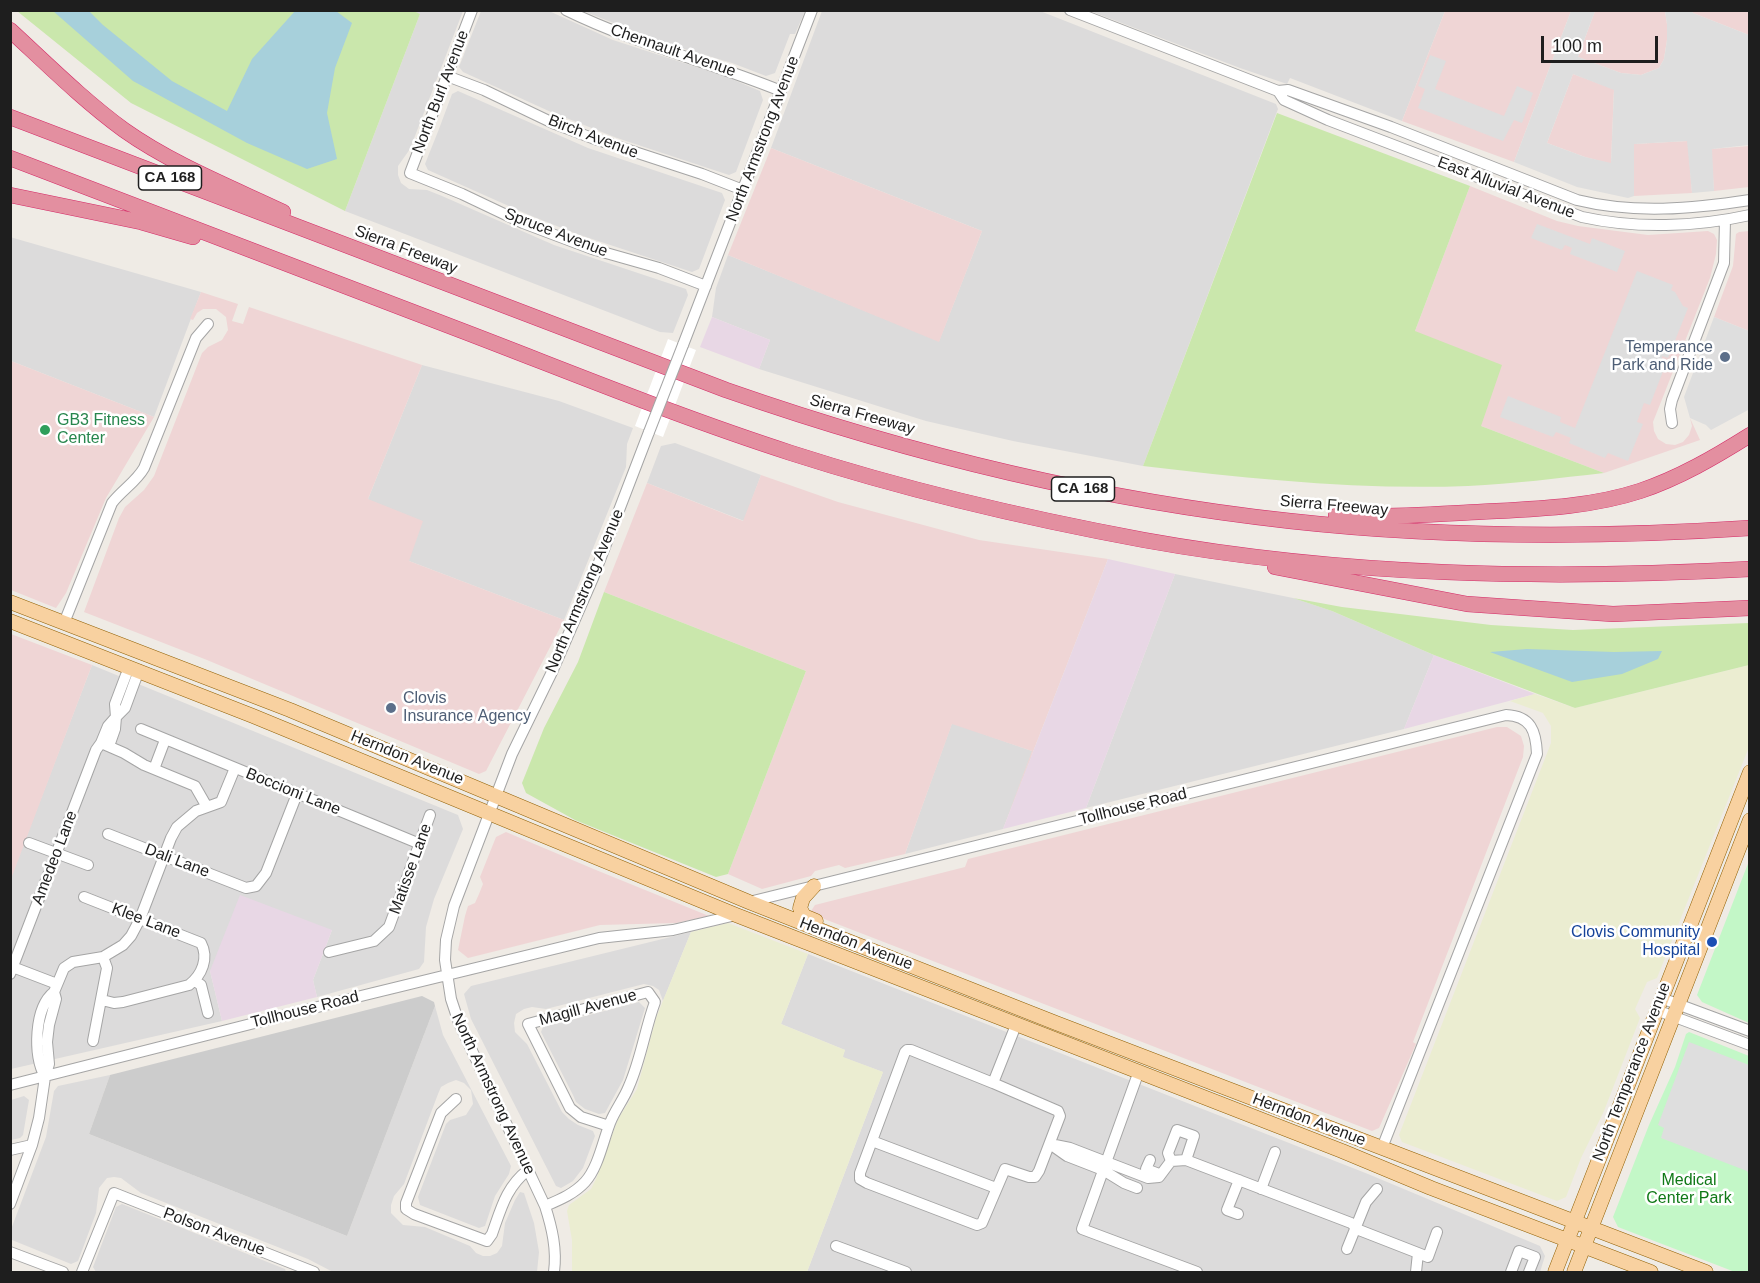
<!DOCTYPE html>
<style>
body{margin:0}
#map{position:relative;width:1760px;height:1283px;overflow:hidden;background:#efebe5;font-family:Arial,sans-serif}
canvas{display:block}
.frame{position:absolute;inset:0;border:12px solid #1e1e1e;pointer-events:none}
.scale{position:absolute;left:1541px;top:36px;width:117px;height:27px;box-sizing:border-box;border:3px solid #1e1e1e;border-top:0;padding-left:8px;font-size:18px;line-height:21px;white-space:nowrap;color:#1e1e1e;-webkit-text-stroke:4px #fff;paint-order:stroke}
</style>
<div id="map">
<canvas width="1760" height="1283"></canvas>
<div class="frame"></div>
<div class="scale">100 m</div>
</div>
<script>
const ctx = document.querySelector('canvas').getContext('2d');
ctx.lineJoin = 'round';
function paint(path, color) {
  ctx.fillStyle = color;
  ctx.fill(path, 'evenodd');
}
function trace(path, color, width, dash) {
  ctx.strokeStyle = color;
  ctx.lineWidth = width;
  ctx.lineCap = dash ? 'butt' : 'round';
  ctx.setLineDash(dash || []);
  ctx.stroke(path);
}
function write(font, color, halo, rows, align = 'center') {
  ctx.font = font + ' Arial,sans-serif';
  ctx.lineWidth = 5;
  ctx.setLineDash([]);
  ctx.textBaseline = 'middle';
  ctx.strokeStyle = halo;
  ctx.fillStyle = color;
  for (const [text, x, y, turn = 0] of rows) {
    ctx.save();
    ctx.translate(x, y);
    ctx.rotate((+turn || 0) * Math.PI / 180);
    ctx.textAlign = isNaN(turn) ? turn : align;
    if (halo) ctx.strokeText(text, 0, 0);
    ctx.fillText(text, 0, 0);
    ctx.restore();
  }
}
const residential = new Path2D(`
 M412,11H463L410,149L398,166V175L401,183L409,189L427,190L442,196L554,245L686,289L688,295L673,333L660,332L647,327L345,211L420,14Z
 M481,11H549L613,40L727,77L760,91L763,100L736,172L729,175L617,138L551,112L463,72L459,67Z
 M583,11L805,10V11L795,34H790L775,73L766,76L732,63L667,44Z
 M822,11H1040L1276,104L1278,109L1143,466L1013,441L926,421L759,369L770,340L712,317L716,288L728,255L939,341L982,231L771,148Z
 M1090,11H1445L1402,121L1290,78L1287,84L1240,68Z
 M458,91L588,148L722,193L725,200L699,269L692,272L577,234L529,215L428,170L425,164L439,129L452,94Z
 M10,237L201,292L154,417L11,361Z
 M422,365L559,401L633,428L627,444L626,467L564,620L409,561L368,499Z
 M675,443L761,475L744,521L647,483L661,446Z
 M1175,574L1293,598L1332,611L1434,655L1404,729L1086,808Z
 M92,665L458,815L463,829L434,899L426,927L424,962L419,969L317,997L313,980L332,930L210,971L222,1021L11,1069L10,879Z
 M952,723L1032,751L1031,758L1003,829L905,854Z
 M691,932L663,1001L659,990L653,986L644,984L546,1009L532,1007L524,1009L516,1014L514,1023L515,1032L527,1044L562,1112L569,1119L578,1125L593,1131L595,1136L583,1168L573,1181L561,1188L556,1186L471,1019L464,994L471,986Z
 M808,954L1368,1174L1540,1246L1545,1256L1540,1272H807L883,1072L842,1057L845,1050L781,1024Z
 M639,1002L645,1008L623,1080L605,1113L599,1114L585,1109L576,1102L573,1095L541,1032L543,1027Z
 M435,1006L443,1035L511,1166L509,1174L495,1196L485,1226L479,1228L420,1205L418,1197L446,1124L450,1120L466,1115L473,1104L471,1090L464,1083L456,1080L448,1083L441,1087L438,1094L404,1184L394,1196L391,1205V1213L403,1225L425,1227L470,1246L476,1253L483,1256H490L497,1253L502,1246L505,1223L515,1200L520,1192L524,1193L534,1223L539,1252L537,1272H333L308,1259L141,1193L121,1178L114,1177L107,1178L99,1188L96,1213L78,1261L71,1264L12,1240L10,1232L46,1137L54,1091L58,1086L110,1075L89,1134L347,1236Z
 M24,1096L29,1100L23,1135L20,1138L11,1140V1100Z
 M122,1204L285,1269L286,1272H96L93,1267L116,1207Z`);
const commercial = new Path2D(`
 M1445,11H1571L1514,162L1402,121Z
 M1595,11H1665L1667,24V40L1664,59L1659,68L1641,75L1621,73L1578,57Z
 M1692,11H1749V35L1693,13Z
 M1573,74L1614,89L1611,164L1585,157L1547,143Z
 M1688,141L1692,193L1634,196V144Z
 M1749,146V187L1714,191L1711,149Z
 M771,148L982,231L939,342L728,255Z
 M1470,186L1557,221L1578,226L1648,235L1708,231L1714,234L1717,240L1716,254L1710,278L1653,422L1654,431L1658,439L1666,444L1675,445L1683,442L1689,435L1692,426L1690,418L1700,440L1604,473L1481,426L1415,331Z
 M1749,231H1750L1749,331L1714,317L1733,266L1736,234L1739,232Z
 M201,292L238,304L232,321L243,324L249,307L422,365L368,499L423,521L409,561L564,620L486,771L479,774L207,660L84,612L119,518L125,507L144,490L154,476L202,353L208,347L222,340L228,330L226,317L216,309H203L197,313L193,320L190,319Z
 M11,361L154,417L106,498L66,593L56,608L11,590Z
 M761,475L838,502L979,540L1108,559L1003,829L1032,751L952,724L905,854L845,868L839,865L815,871L811,876L762,889L728,874L806,671L604,592L647,483L743,521Z
 M11,634L92,665L11,879Z
 M1497,727H1507L1521,736L1524,746L1523,757L1413,1042L1416,1044L1379,1128L1372,1131L814,915L811,911L815,905L965,867L968,859Z
 M506,832L596,870L709,916L676,923L600,925L468,958L458,950L465,916L468,906L475,903L479,894L483,884L480,877L496,837Z`);
const industrial = new Path2D(`
 M712,317L770,340L759,369L700,347Z
 M1108,559L1175,574L1086,808L1003,829Z
 M1434,655L1535,694L1404,729Z
 M240,895L332,930L313,980L317,997L222,1021L210,971Z`);
const religious = new Path2D(`
 M422,996L434,1002L435,1006L347,1236L89,1134L110,1075Z`);
const farmland = new Path2D(`
 M1749,665V747L1657,978L1647,982L1635,1009L1640,1018L1604,1111L1581,1158L1566,1197L1557,1201L1402,1142L1399,1135L1551,743V726L1543,713L1510,701L1535,694L1575,708Z
 M728,923L808,954L781,1024L845,1050L843,1057L883,1072L807,1272H572V1240L567,1211L569,1205L591,1189L596,1179L618,1119L637,1089L656,1018L691,932Z`);
const grass = new Path2D(`
 M412,10L420,14L345,211L131,103L17,11Z
 M1277,113L1470,186L1415,331L1502,365L1481,426L1604,473C1559,478 1513,484 1468,486C1359,490 1251,479 1143,466Z
 M604,592L806,671L728,874L716,877L575,820L526,793L522,783L544,728L578,662Z
 M1293,598L1342,607L1491,625L1573,630L1749,623V665L1575,708L1434,655L1332,611Z`);
const park = new Path2D(`
 M1749,861V1023L1702,1002L1697,995Z
 M1689,1032L1749,1056V1272H1735L1618,1227L1613,1217L1649,1125L1675,1067L1686,1034Z`);
const parking = new Path2D(`
 M1571,11H1595L1578,57L1621,73L1641,75L1659,68L1664,59L1667,40V24L1665,11H1692L1693,13L1749,35V145L1712,149L1714,191L1692,193L1687,141L1634,144V196L1628,198L1577,187L1514,162ZM1573,74L1614,90L1611,163L1585,157L1547,143Z
 M1430,55L1446,61L1435,89L1504,116L1517,86L1533,93L1522,123L1514,120L1503,141L1418,108L1425,89L1418,86Z
 M1537,224L1590,244L1592,238L1625,251L1617,272L1570,254L1572,248L1565,245L1562,250L1531,238Z
 M1637,271L1673,285L1671,290L1675,292L1683,306L1688,308L1668,358L1662,356V359L1667,361L1650,405L1644,403L1637,422L1643,424L1628,461L1608,453L1605,458L1569,443L1571,438L1556,432L1553,437L1500,417L1508,396L1561,417L1560,422L1575,428Z
 M1714,317L1749,331L1750,409L1711,430L1706,425L1690,418L1684,397Z
 M1689,1042L1749,1065V1175L1747,1171L1661,1138L1664,1128L1658,1125Z`);
const water = new Path2D(`
 M53,11H89L103,25L172,81L227,111L252,59L295,11H336L352,23L335,68L327,113L337,159L307,169L247,143L133,81Z
 M1527,649L1614,652L1662,651L1658,659L1622,674L1572,682L1490,652Z`);
const pier = new Path2D(`
 M668,339L696,350L663,437L635,426Z`);
const minor = new Path2D(`
 M472,10L410,173L462,194L523,223L592,249L659,268L706,286
 M566,10C635,44 710,62 781,91
 M1070,10L1278,91L1288,90L1391,127L1577,200C1634,214 1692,209 1750,200
 M447,76L484,90L555,124L592,138L702,174L743,190
 M1278,91L1284,100L1328,120L1582,217C1636,229 1696,227 1750,215
 M683,345L812,10
 M1672,423L1670,409L1672,400L1724,263L1725,220
 M64,623L112,503C122,490 136,482 144,468L196,338L208,324
 M141,729L420,844
 M101,743L108,726L116,717L115,704L129,667
 M109,746L115,729L116,717L125,708L139,670
 M154,769L165,740
 M108,834L246,888L256,886L266,873L297,794
 M29,843L88,865
 M84,897L201,943C209,958 202,975 189,985L123,1002L114,1003L102,1000
 M749,902L1506,715C1531,716 1536,731 1537,754L1382,1148
 M329,952L374,941L389,927L430,815
 M10,966L57,984
 M10,974L96,750L101,743L124,753L144,765L195,786L207,807
 M195,981L201,985L208,1013
 M1661,998L1750,1031
 M1656,1010L1750,1045
 M93,1041L107,968L103,957
 M1139,1071L1082,1229L1197,1272
 M45,1077C33,1055 34,1008 54,992
 M993,1083L1058,1111L1060,1116L1039,1171L1035,1177H1029L1005,1169L982,1223L977,1225L867,1183L860,1179V1173L905,1052L907,1050H911L993,1083L1016,1025
 M10,1085L365,995L599,938L673,930L736,915
 M456,1099L441,1113L406,1203V1209L414,1214L487,1241L492,1234C501,1209 506,1187 528,1170
 M872,1141L996,1188
 M10,1150L32,1145
 M1150,1160L1146,1169L1159,1174
 M1171,1161L1168,1153L1177,1130L1194,1136L1186,1160
 M1137,1188L1124,1183L1103,1170L1067,1156L1050,1144L1070,1148L1148,1178L1159,1177L1171,1161L1186,1160L1351,1223L1359,1230L1418,1253L1416,1272
 M1261,1189L1275,1152
 M10,1204L32,1145L39,1118L45,1077L49,1064L47,1042L49,1025L56,999L54,992L64,968L73,962L103,957L123,945L131,936L140,919L171,838L177,827L196,811L221,802L235,768
 M545,1206C559,1200 574,1194 585,1182C598,1168 603,1141 610,1123C615,1110 624,1099 629,1086C641,1059 645,1029 655,1002L648,992L528,1024L570,1108L581,1117L609,1126
 M1238,1214L1227,1210L1239,1180
 M836,1246L906,1272
 M1347,1249L1366,1202L1377,1189
 M10,1252L63,1272
 M1418,1253L1428,1257L1437,1232
 M82,1272L114,1193L314,1272
 M554,1272C557,1249 552,1228 545,1206L459,1023L451,999L445,960L446,940L454,906L512,754L552,672L593,578L649,432
 M1511,1272L1519,1251L1535,1257L1529,1272`);
const major = new Path2D(`
 M10,602L290,710L749,902L1056,1023L1706,1272
 M10,621L253,716L736,915L1342,1151L1431,1188L1651,1272
 M814,886L803,898L800,908L804,916L816,921
 M1555,1272L1750,772
 M1574,1272L1750,820`);
const highway = new Path2D(`
 M10,30C47,64 83,100 124,130C172,164 230,187 283,212
 M10,117L726,390C909,454 1098,500 1290,521C1443,538 1597,538 1750,528
 M10,158C160,215 310,272 460,330C570,372 679,417 791,453C906,490 1025,518 1144,540C1344,576 1547,580 1750,569
 M10,195L141,222L193,237
 M1336,516C1383,518 1431,514 1478,512C1532,509 1588,508 1640,491C1679,478 1715,457 1750,435
 M1275,567L1467,604L1613,614L1750,608`);
const minorBridge = new Path2D(`
 M649,432L683,345`);
const markers = [
 [1725,357,6,"#5c6f8a"],
 [45,430,6,"#2e9e5b"],
 [391,708,6,"#5c6f8a"],
 [1712,942,6,"#1a4fb4"]
];
const shields = [
 [170,178,63],
 [1083,489,63]
];
const shieldNames = [
 ["CA 168",170,178],
 ["CA 168",1083,489]
];
const streetNames = [
 ["Chennault Avenue",673,51,19],
 ["North Burl Avenue",441,92,-69],
 ["Birch Avenue",593,137,21],
 ["North Armstrong Avenue",763,139,-69],
 ["East Alluvial Avenue",1506,188,21],
 ["Spruce Avenue",556,233,21],
 ["Sierra Freeway",406,250,21],
 ["Sierra Freeway",862,415,16],
 ["Sierra Freeway",1334,506,5],
 ["North Armstrong Avenue",585,591,-67],
 ["Herndon Avenue",407,758,22],
 ["Boccioni Lane",293,792,22],
 ["Tollhouse Road",1133,807,-14],
 ["Amedeo Lane",55,858,-69],
 ["Dali Lane",177,861,21],
 ["Matisse Lane",411,869,-70],
 ["Klee Lane",146,921,21],
 ["Herndon Avenue",856,944,21],
 ["Magill Avenue",588,1008,-15],
 ["Tollhouse Road",305,1010,-14],
 ["North Temperance Avenue",1632,1072,-69],
 ["North Armstrong Avenue",493,1094,65],
 ["Herndon Avenue",1309,1120,21],
 ["Polson Avenue",214,1232,21]
];
const serviceNames = [
 ["Temperance",1713,348],
 ["Park and Ride",1713,366],
 ["Clovis",403,699,"left"],
 ["Insurance Agency",403,717,"left"]
];
const leisureNames = [
 ["GB3 Fitness",57,421],
 ["Center",57,439]
];
const transitNames = [
 ["Clovis Community",1700,933],
 ["Hospital",1700,951]
];
const parkNames = [
 ["Medical",1689,1181],
 ["Center Park",1689,1199]
];
paint(residential, '#dcdbdb');
paint(commercial, '#efd5d5');
paint(industrial, '#e8d7e5');
paint(religious, '#ccc');
paint(farmland, '#ebedd1');
paint(grass, '#cae7ac');
paint(park, '#c3f7c7');
paint(parking, '#dedede');
paint(water, '#a7d0db');
paint(pier, '#fff');
trace(minor, '#a5a5a5', 12);
trace(major, '#936206', 15);
trace(highway, '#d42b67', 16);
trace(minor, '#fff', 10);
trace(major, '#f8d1a0', 14);
trace(highway, '#e38fa0', 15);
trace(minorBridge, '#a5a5a5', 12, []);
trace(minorBridge, '#fff', 10);
for (const [x, y, r, color] of markers) {
  const dot = new Path2D();
  dot.arc(x, y, r, 0, 2 * Math.PI);
  ctx.fillStyle = color;
  ctx.fill(dot);
  trace(dot, '#fff', 2);
}
for (const [x, y, w] of shields) {
  const box = new Path2D();
  box.roundRect(x - w / 2, y - 12, w, 24, 4.5);
  ctx.fillStyle = '#fff';
  ctx.fill(box);
  trace(box, '#1e1e1e', 1.5);
}
write('bold 15px', '#1e1e1e', null, shieldNames);
write('16px', '#1e1e1e', '#fff', streetNames);
write('16px', '#4e5e75', '#fff', serviceNames, 'right');
write('16px', '#27864d', '#fff', leisureNames, 'left');
write('16px', '#164399', '#fff', transitNames, 'right');
write('16px', '#107917', '#fff', parkNames);
</script>
